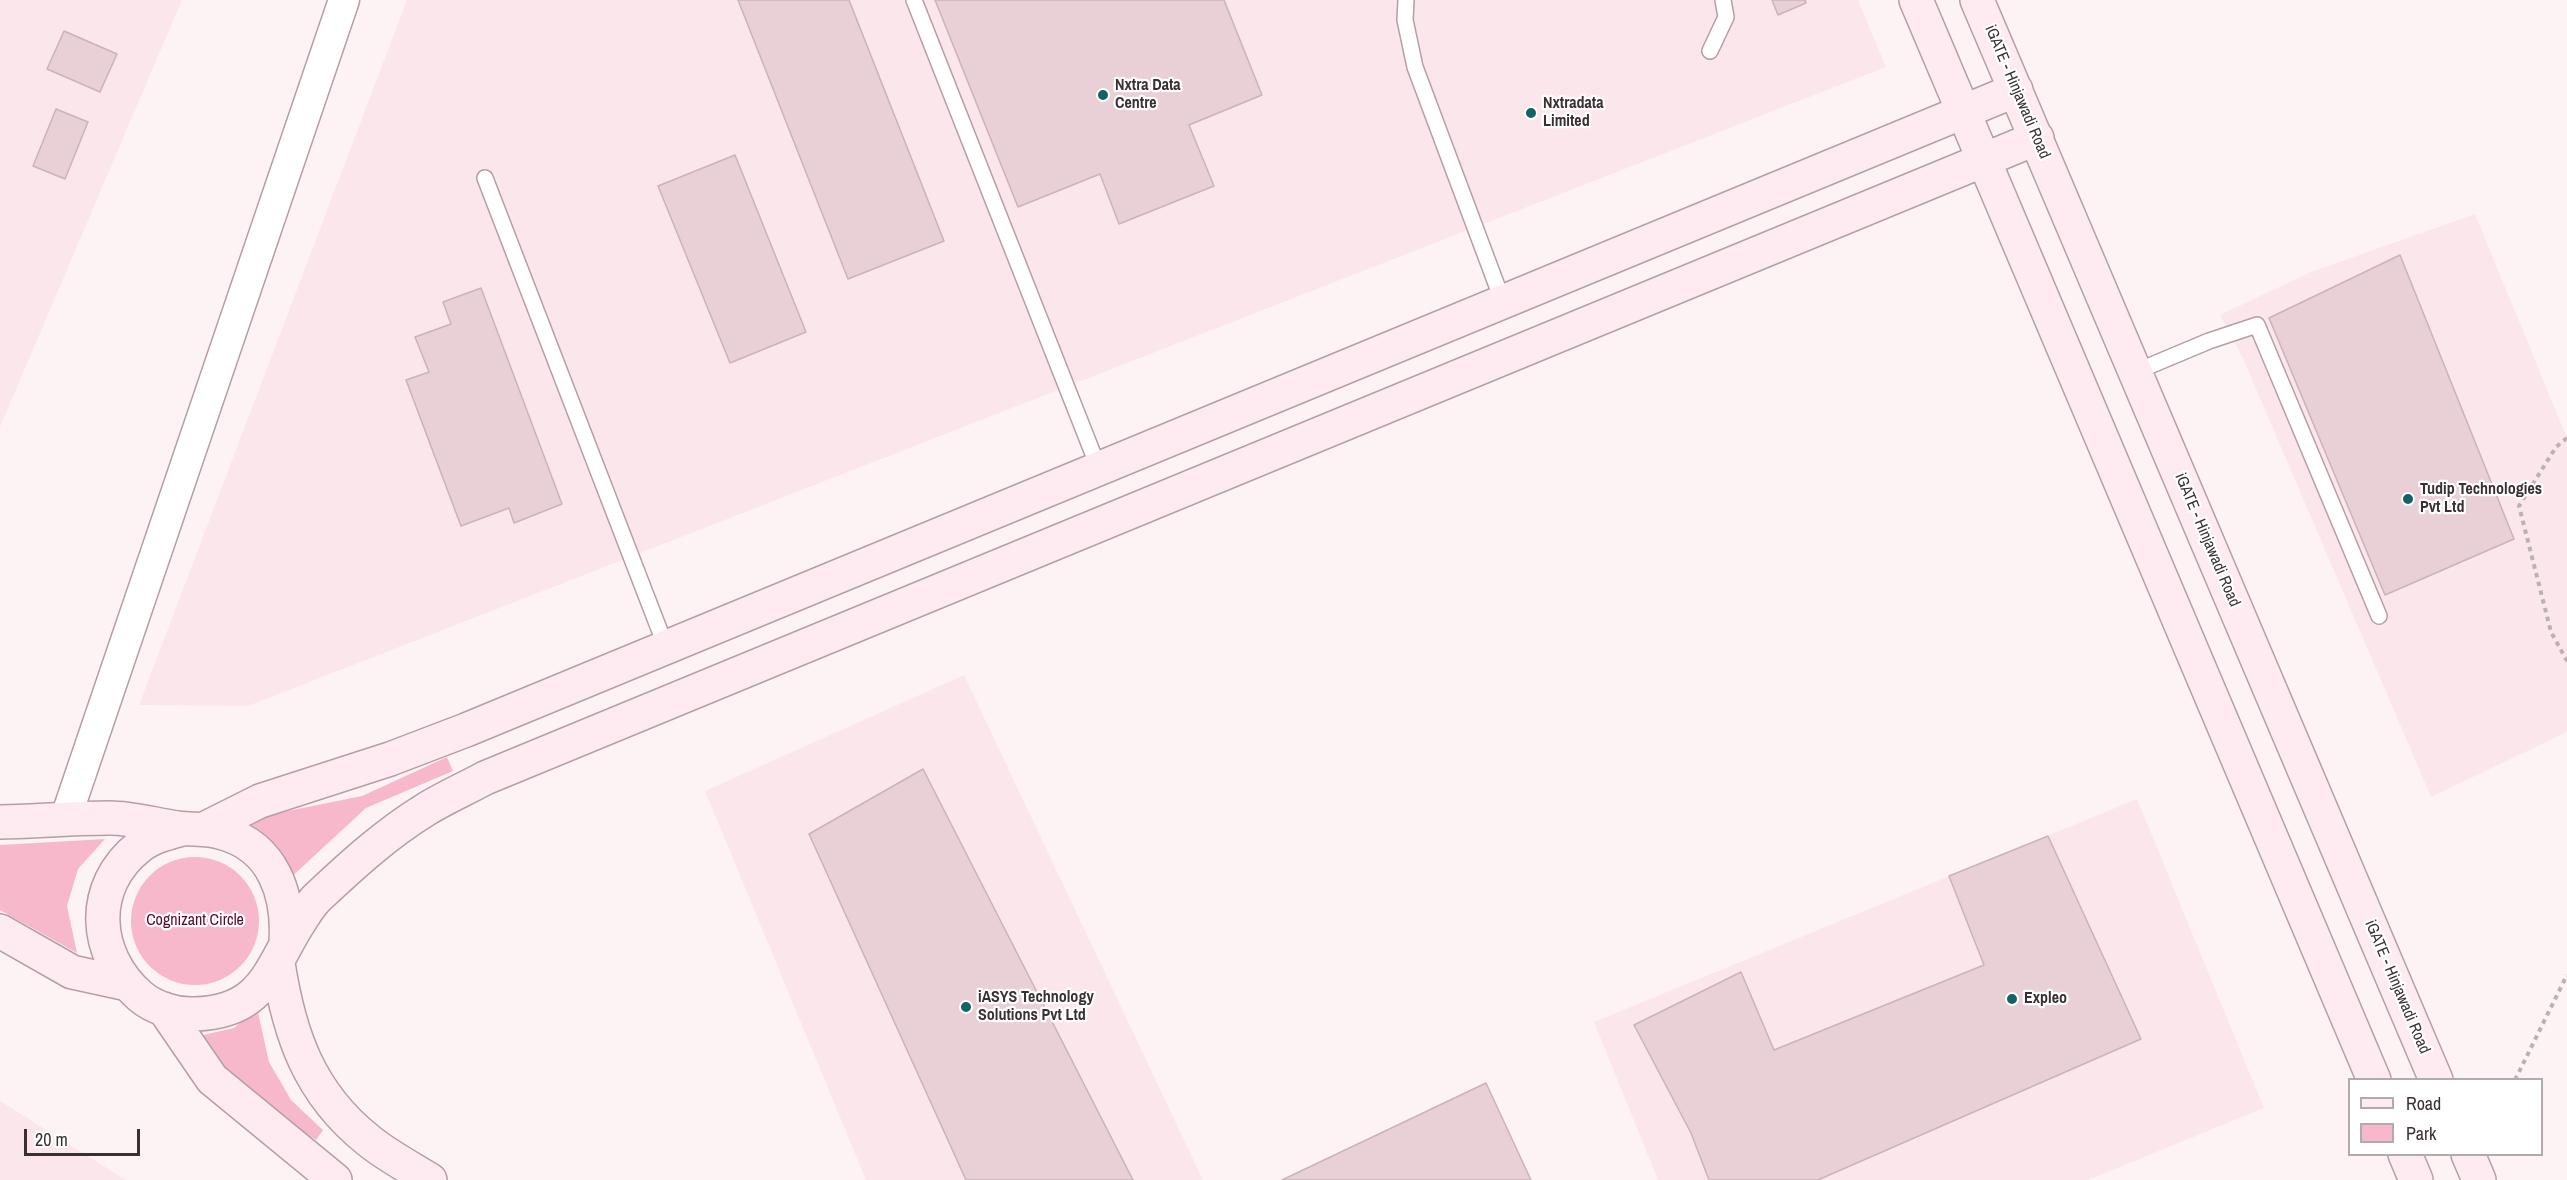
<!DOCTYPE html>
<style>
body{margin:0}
#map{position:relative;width:2567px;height:1180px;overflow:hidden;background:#fdf3f5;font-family:"Archivo Narrow",sans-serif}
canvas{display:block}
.legend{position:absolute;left:2348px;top:1078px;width:195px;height:78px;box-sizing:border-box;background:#fff;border:2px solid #b0acad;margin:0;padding:8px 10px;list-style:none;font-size:18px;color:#3a3032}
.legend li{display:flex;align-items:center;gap:12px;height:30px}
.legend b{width:30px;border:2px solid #b0acad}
.scale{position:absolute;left:24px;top:1129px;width:116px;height:27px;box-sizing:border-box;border:3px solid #3a3032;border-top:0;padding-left:8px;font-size:18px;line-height:21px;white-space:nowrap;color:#3a3032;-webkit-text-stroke:4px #fff;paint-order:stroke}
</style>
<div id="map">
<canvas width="2567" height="1180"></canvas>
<ul class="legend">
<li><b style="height:8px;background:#fdebf1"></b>Road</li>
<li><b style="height:16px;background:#f8b8cb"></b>Park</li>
</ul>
<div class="scale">20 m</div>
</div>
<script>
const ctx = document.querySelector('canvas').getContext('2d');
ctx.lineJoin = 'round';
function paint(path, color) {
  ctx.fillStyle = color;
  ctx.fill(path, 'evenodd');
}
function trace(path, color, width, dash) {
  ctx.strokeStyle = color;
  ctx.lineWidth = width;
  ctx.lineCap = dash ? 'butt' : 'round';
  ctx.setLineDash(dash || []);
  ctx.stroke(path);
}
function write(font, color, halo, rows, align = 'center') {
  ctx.font = font + ' "Archivo Narrow",sans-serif';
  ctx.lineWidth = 4.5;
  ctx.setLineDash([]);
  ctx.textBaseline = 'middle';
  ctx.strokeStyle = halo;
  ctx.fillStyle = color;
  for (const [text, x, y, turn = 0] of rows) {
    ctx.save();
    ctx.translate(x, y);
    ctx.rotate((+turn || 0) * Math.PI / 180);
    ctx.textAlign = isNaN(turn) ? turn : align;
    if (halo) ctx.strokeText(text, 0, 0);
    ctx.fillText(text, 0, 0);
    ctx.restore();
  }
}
const built = new Path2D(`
 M0,0H182L0,427Z
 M407,0H1858L1886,67L248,706L139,705Z
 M2475,214L2567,438V732L2431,797L2241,354L2220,315L2311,272Z
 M964,675L1203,1180H866L705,791Z
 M2137,799L2264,1108L2088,1180H1658L1594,1022Z
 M0,1101L126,1180H0Z`);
const green = new Path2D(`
 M447,757L453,771L366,808L287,881L274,846L243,820L362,796Z
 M105,839L78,869L67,906L77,953L0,910V845Z
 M131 921a64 64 0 1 1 128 0a64 64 0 1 1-128 0Z
 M257,1008L269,1062L291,1100L323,1130L316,1140L262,1104L194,1037L234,1028Z`);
const building = new Path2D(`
 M738,0H849L944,241L848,279Z
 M935,0H1224L1262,95L1189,125L1214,186L1119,224L1100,174L1018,207Z
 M1772,0H1805L1806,3L1778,15Z
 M64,31L117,54L100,92L47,69Z
 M56,109L88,122L65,179L33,166Z
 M735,155L806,332L730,363L658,186Z
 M2400,255L2514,539L2385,595L2269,318Z
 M481,288L562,504L514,523L509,508L461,526L406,380L429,372L415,337L451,324L443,302Z
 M923,769L1133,1180H966L809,834Z
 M2048,836L2141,1039L1818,1180H1709L1691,1133L1634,1025L1741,972L1774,1050L1984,965L1949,876Z
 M1486,1083L1531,1180H1282Z`);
const path = new Path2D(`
 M2567,438L2556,447L2519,506L2551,632L2567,661
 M2515,1080L2567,975`);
const lane = new Path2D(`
 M914,0L1099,469
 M1406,0L1405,20L1415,67L1503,302
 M1710,51L1726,17L1723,0
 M485,178L666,647
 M2135,372L2209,341L2257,325L2379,616`);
const street = new Path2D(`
 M65,820L344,0`);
const secondary = new Path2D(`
 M1916,0L2374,1080
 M1977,0L2436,1080
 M0,822C37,821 73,818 110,818C132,818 156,825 178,828C193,830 208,828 223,833C274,847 289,895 286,942
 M182,829C167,833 152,837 140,846C88,886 93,955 140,996C154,1008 176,1015 195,1014C266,1012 270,966 302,918C307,910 312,902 319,896C352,865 386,834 425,810C444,798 465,789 485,778L2037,138
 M204,829L260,801L390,759L466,730L2016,90
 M0,931L72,972L127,984
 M278,963C289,1034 309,1093 368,1140C386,1155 409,1167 430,1180
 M164,1009L212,1079L335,1180
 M2405,1154L2416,1180
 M2468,1154L2479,1180`);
const markers = [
 [1103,95,6,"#126366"],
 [1531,113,6,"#126366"],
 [2408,499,6,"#126366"],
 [2012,999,6,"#126366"],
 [966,1007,6,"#126366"]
];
const poiNames = [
 ["Nxtra Data",1115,86],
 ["Centre",1115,104],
 ["Nxtradata",1543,104],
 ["Limited",1543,122],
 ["Tudip Technologies",2420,490],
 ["Pvt Ltd",2420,508],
 ["iASYS Technology",978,998],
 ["Solutions Pvt Ltd",978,1016],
 ["Expleo",2024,999]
];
const streetNames = [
 ["iGATE - Hinjawadi Road",2017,92,67],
 ["iGATE - Hinjawadi Road",2207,540,67],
 ["iGATE - Hinjawadi Road",2397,987,67]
];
const parkNames = [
 ["Cognizant Circle",195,921]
];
paint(built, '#fbe6ec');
paint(green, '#f8b8cb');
paint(building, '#e9cfd6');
trace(building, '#cbb3b9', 1.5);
trace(lane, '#b69ea5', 18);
trace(street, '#b69ea5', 33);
trace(secondary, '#b69ea5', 36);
trace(path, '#bbb1b3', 4, [4.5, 4.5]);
trace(lane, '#fff', 15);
trace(street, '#fff', 30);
trace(secondary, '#fdebf1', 33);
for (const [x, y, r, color] of markers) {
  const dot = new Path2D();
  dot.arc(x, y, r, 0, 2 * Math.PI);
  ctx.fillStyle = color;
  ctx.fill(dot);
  trace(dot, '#fff', 2);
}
write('bold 16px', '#3a3032', '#fff', poiNames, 'left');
write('16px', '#3a3032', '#fff', streetNames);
write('16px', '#5a052e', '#fff', parkNames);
</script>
